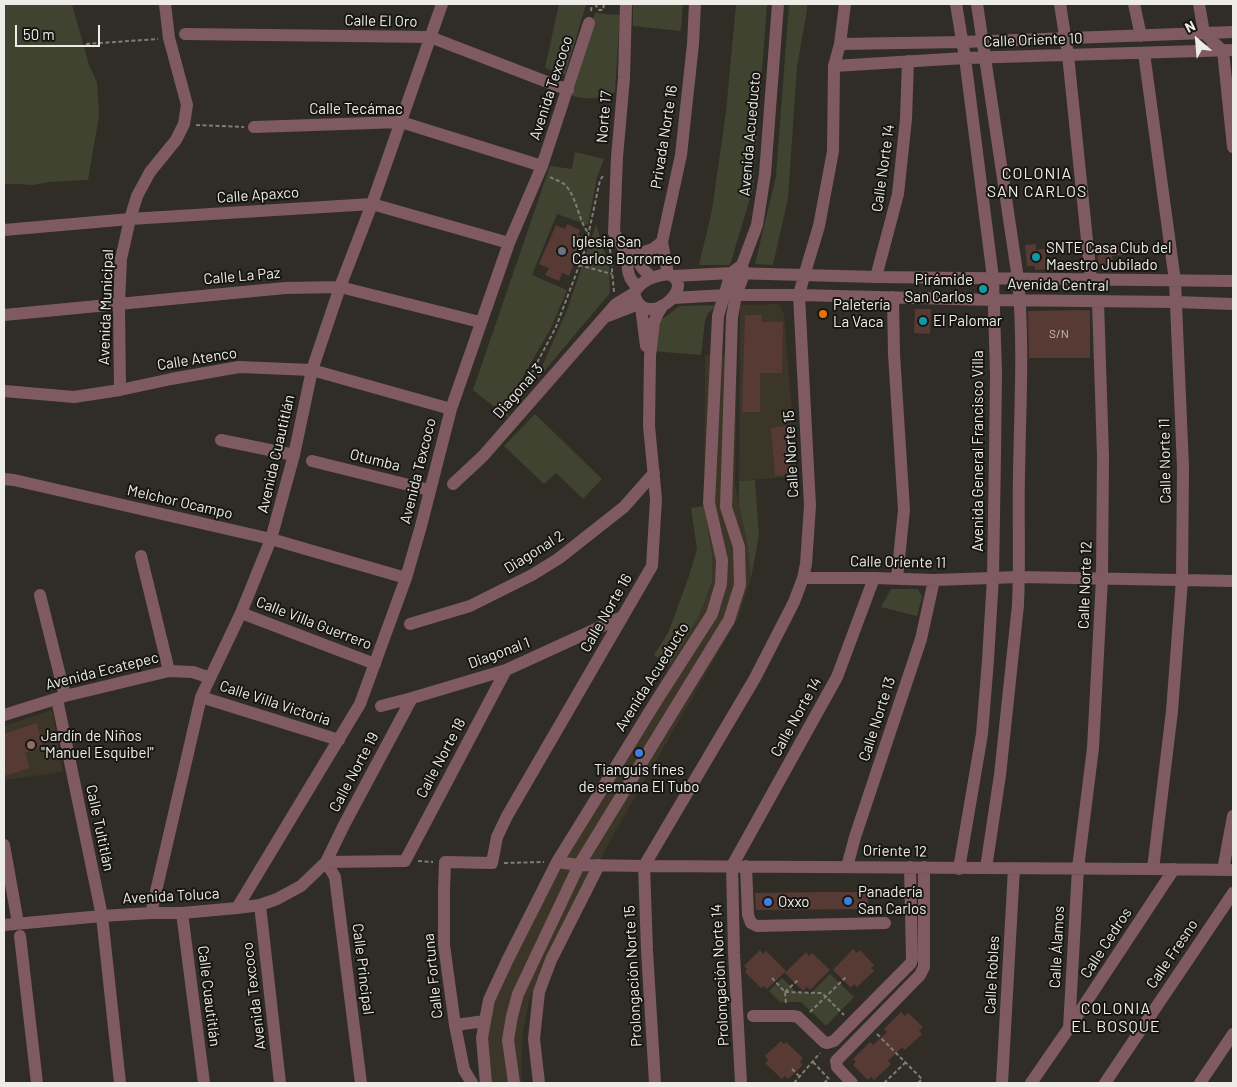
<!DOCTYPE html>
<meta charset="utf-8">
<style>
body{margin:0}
#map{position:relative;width:1237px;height:1087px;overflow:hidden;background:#302d26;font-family:Barlow,sans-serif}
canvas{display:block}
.frame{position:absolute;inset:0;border:5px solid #eeece7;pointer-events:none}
.north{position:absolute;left:1172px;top:15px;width:50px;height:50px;-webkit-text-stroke:4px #171612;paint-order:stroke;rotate:333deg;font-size:14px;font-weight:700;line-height:20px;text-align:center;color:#eeece7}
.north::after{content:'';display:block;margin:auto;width:18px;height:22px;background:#eeece7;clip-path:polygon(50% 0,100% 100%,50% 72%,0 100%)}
.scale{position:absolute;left:15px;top:25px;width:85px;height:22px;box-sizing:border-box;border:2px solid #eeece7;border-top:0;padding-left:6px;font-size:15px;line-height:18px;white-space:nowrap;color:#eeece7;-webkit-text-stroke:4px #171612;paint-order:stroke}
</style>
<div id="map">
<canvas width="1237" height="1087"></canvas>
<div class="frame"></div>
<div class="north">N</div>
<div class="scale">50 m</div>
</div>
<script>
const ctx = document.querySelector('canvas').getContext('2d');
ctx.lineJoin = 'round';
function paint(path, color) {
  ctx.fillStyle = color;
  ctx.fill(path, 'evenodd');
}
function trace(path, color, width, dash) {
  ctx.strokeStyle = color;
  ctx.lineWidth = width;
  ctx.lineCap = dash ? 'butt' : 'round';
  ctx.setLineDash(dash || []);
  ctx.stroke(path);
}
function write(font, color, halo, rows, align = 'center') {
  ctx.font = font + ' Barlow,sans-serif';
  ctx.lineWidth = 4;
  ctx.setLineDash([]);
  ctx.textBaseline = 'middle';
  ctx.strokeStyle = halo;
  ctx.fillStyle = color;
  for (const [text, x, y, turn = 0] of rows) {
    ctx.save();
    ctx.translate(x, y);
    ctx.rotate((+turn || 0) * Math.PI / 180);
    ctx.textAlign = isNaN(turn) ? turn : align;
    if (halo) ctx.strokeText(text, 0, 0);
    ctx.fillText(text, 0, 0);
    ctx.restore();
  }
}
const built = new Path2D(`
 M779,304L784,315L797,476L739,481L740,305Z
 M705,355L737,356L735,484L748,548L751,578L738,618L611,839L530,996L523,1031L521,1074L523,1083H479L476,1035L489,994L542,880L699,616L712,553L704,506Z
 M52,710L63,772L4,780V726Z`);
const green = new Path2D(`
 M4,4H72L89,65L97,82L99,116L88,180L50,182L32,185L20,184H7L4,183Z
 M559,4L586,5L565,75L545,68Z
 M633,4H683L681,31L633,26Z
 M736,4H767L753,188L730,265H699L712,210L726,112Z
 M789,4H807V10L797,67L788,198L773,265L755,264L776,176Z
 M595,13L620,15L615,92C599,99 590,100 572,96Z
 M575,152L604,159L597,177L588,225L557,214L532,275L567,290L551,328L516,389L508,418L473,390L550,166L572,169Z
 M596,225L609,265L610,293L535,382L567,310Z
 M719,305L708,313L705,321L701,355L652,351L654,325L680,306Z
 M535,414L602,479L583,499L556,473L544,484L504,446Z
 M755,480L759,535L751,578L748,548L739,504V481Z
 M704,506L712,553V581L699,616L669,666L654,655L668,633L688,579L697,549L691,508Z
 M891,589H918L922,597L917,616L881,607Z
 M830,974L854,997L826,1026L801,1002H780L769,991L782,978L796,992L811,993Z`);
const building = new Path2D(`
 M567,224L580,230L578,235L585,238L569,276L562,273L559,281L545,275L549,268L539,264L556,225L565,229Z
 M1036,244V250L1045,249L1046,269L1035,270V266H1027L1025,245Z
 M1122,246L1123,255L1112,256L1113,264L1099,266L1097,249Z
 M915,309H931L930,334L914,333Z
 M1090,310V358H1029L1028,311Z
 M745,315H762V322H783L782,373H760V412H742Z
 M787,426L791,475L775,476L771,428Z
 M37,723L43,747L25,753L30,768L4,776V764L6,763L4,754V734Z
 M827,892H868V909L756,910L755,893Z
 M853,949L857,953L860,950L874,965L871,968L874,971L857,987L854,984L851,988L833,970Z
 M760,950L763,954L766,951L786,971L767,989L764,986L761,988L745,972L747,969L744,966Z
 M806,952L809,956L812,953L830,970L810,990L807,987L803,991L785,973Z
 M901,1012L905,1016L908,1013L923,1027L919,1031L922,1034L905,1050L902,1047L888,1061L891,1064L874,1080L871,1077L868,1080L853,1065L856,1062L853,1059L870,1042L873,1045L887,1032L884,1029Z
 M781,1041L784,1044L786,1042L803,1058L800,1062L803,1065L788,1079L785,1076L782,1079L765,1063L768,1060L765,1056Z`);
const path = new Path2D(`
 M595,4L599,10H603L604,4
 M591,11L592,4
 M86,44L158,39
 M196,125L244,127
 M550,177C555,180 564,182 567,187C578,201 578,220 589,234
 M610,249L614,292
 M579,265L612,274
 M529,386L528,380L556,327L585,250L600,180L603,176
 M418,861L433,862
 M504,863L544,862
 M772,978L785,992L786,1005
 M785,992L822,993L844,1015
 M785,992L799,979
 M810,1012L846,977
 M877,1034L922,1079L918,1083
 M813,1062L829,1079
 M792,1069L799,1076
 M794,1083L820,1053
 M824,1083L829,1078
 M884,1083L906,1062`);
const minor = new Path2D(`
 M626,4L624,78L617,157L614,233L623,247L638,254L653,249L662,242
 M956,4L965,58L993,278L996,373L995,454L993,577L988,660L982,734L959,869
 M977,4L1018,279C1024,344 1020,409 1019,474C1018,518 1020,561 1018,605L1000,775L986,868
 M1060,4L1068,55L1091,279
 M1134,4L1141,36
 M1199,4L1204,33L1223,51L1233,147
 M185,34L430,37L568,90
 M840,44L962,42L1233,32
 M1144,53L1175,281L1183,467L1182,580L1172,711L1153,869
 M834,66L965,58L1233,50
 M254,127L401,122L542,166
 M4,230L130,219L372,204L509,243
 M631,250C626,264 625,277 638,287
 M631,250L643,269L652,278
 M668,274L662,242L681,155L693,44L695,4
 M668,274C701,285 643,334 634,293C641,280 654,276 668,274Z
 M674,276L731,273L876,277L1233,281
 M876,277L898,194L906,119L908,61
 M893,297L894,354L904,510L897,578
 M673,298L725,295H799L994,300L1176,302L1233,304
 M641,307L646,346
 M4,315L285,288L340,287L480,322
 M608,316L639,304
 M120,390L119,304L121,259L130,219L137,196L150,172L176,140L184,124L187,105L169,38L165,4
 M4,391L74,397L120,390L171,379L239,367L312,370L451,409
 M221,440L294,455
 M312,461L429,490
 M4,479L14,480L271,539L406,578
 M453,484L483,456L616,304L634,293
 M141,556L169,671
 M803,578H874L934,580L1019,577L1233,581
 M40,595L65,696
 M241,613L375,664
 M410,624L470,606L532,575L558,559L624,507L654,473
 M201,697L339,740
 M57,699L102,916L120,1083
 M381,706L412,698L506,670L622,617
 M4,715L65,696L169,671L193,672L210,678
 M4,845L18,923
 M326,862L405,861L506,670
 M326,862L335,877L361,1083
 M557,862L579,865L644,866L1153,869L1233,870
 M746,866L748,915L751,923L757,926L885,923
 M847,867L855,837L921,639L934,580
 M1223,870L1233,816
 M260,905L280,1083
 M237,908L360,704L406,578L421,526L451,409L509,243L542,166L589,23
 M151,913L201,697L241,613L271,539L294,455L312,370L340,287L372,204L442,4
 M182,913L204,1083
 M4,925L102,916L151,913H182L237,908L260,905L277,899L301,886L326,862L344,825L412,698
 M20,936L37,1083
 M753,1016H793L798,1017L824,1042L827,1043L834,1041L911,963L912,959L910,867
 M455,1025L485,1021
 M1069,1028L1078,868L1093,748L1102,578L1103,456L1098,302
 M472,1083L464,1070L455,1025L444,945V890L445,862L492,863L497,837L507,816L652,566L656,499L649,426L650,356L654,322L658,313L663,305
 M486,1083L482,1038L485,1021L489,1000L507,961L557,862L655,703L712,614L721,584L722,560L709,503L718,316L731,273L742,265
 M514,1083L508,1040L512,1016L518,994L579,865L729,620L740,585L739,547L726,507L732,317L736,295L744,274L742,265L757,225L765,174L778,4
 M539,1083L534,1039L539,992L551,960L599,865
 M655,1083L647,950L644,866L755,678L794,602L803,578L806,564L810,506L799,295L804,276L819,226L833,151L834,66L840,44L845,4
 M741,1083L734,953L732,866L837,677L874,578
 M852,1083L837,1067L836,1061L920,975L924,967V867
 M1002,1083L1014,868
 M1031,1083L1069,1028L1174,869
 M1105,1083L1233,893
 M1200,1083L1233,1034`);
const markers = [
 [562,251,5,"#6b7280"],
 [1036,257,5,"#0f9aa8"],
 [983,289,5,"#0f9aa8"],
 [823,314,5,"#e8710a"],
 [923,321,5,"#0f9aa8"],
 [31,745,5,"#8d6e63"],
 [639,753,5,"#3f7fe0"],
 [848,901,5,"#3f7fe0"],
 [768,902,5,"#3f7fe0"]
];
const numberNames = [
 ["S/N",1059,334]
];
const streetNames = [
 ["Calle El Oro",381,21,1],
 ["Calle Oriente 10",1033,40,-2],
 ["Avenida Texcoco",551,88,-72],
 ["Calle Tecámac",356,109],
 ["Norte 17",604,117,-85],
 ["Avenida Acueducto",750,134,-85],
 ["Privada Norte 16",664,137,-81],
 ["Calle Norte 14",883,168,-82],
 ["Calle Apaxco",258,195,-4],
 ["Calle La Paz",242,276,-5],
 ["Avenida Central",1058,285,1],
 ["Avenida Municipal",106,307,-88],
 ["Calle Atenco",197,359,-9],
 ["Diagonal 3",518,391,-49],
 ["Avenida General Francisco Villa",978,451,-90],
 ["Avenida Cuautitlán",276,454,-77],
 ["Calle Norte 15",791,454,-93],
 ["Otumba",375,460,14],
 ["Calle Norte 11",1165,461,-91],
 ["Avenida Texcoco",418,471,-76],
 ["Melchor Ocampo",180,502,13],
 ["Diagonal 2",534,552,-32],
 ["Calle Oriente 11",898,562,1],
 ["Calle Norte 12",1085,585,-88],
 ["Calle Norte 16",606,613,-60],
 ["Calle Villa Guerrero",314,623,21],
 ["Diagonal 1",499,653,-20],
 ["Avenida Ecatepec",102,671,-14],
 ["Avenida Acueducto",652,677,-58],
 ["Calle Villa Victoria",275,703,18],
 ["Calle Norte 14",796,717,-61],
 ["Calle Norte 13",877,719,-72],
 ["Calle Norte 18",441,758,-62],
 ["Calle Norte 19",354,772,-62],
 ["Calle Tultitlán",100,828,78],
 ["Oriente 12",895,851,1],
 ["Avenida Toluca",171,896,-3],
 ["Calle Cedros",1106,943,-57],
 ["Calle Álamos",1057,947,-87],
 ["Calle Fresno",1172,954,-56],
 ["Calle Principal",363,969,83],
 ["Prolongación Norte 14",720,975,-93],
 ["Calle Robles",992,975,-87],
 ["Calle Fortuna",433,976,-96],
 ["Prolongación Norte 15",633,976,-93],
 ["Calle Cuautitlán",209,996,83],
 ["Avenida Texcoco",254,996,-97]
];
const poiNames = [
 ["Iglesia San",572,242],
 ["Carlos Borromeo",572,259],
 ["SNTE Casa Club del",1046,248],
 ["Maestro Jubilado",1046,265],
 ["Pirámide",973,280,"right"],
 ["San Carlos",973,297,"right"],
 ["Paletería",833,305],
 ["La Vaca",833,322],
 ["El Palomar",933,321],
 ["Jardín de Niños",41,736],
 ["\"Manuel Esquibel\"",41,753],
 ["Tianguis fines",639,770,"center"],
 ["de semana El Tubo",639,787,"center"],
 ["Panadería",858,892],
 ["San Carlos",858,909],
 ["Oxxo",778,902]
];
const neighbourhoodNames = [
 ["COLONIA",1037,174],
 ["SAN CARLOS",1037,192],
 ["COLONIA",1116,1009],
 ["EL BOSQUE",1116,1027]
];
paint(built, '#3b3628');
paint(green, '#40432f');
paint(building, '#583a35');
trace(path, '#7f7d77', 2, [4, 2.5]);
trace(minor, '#7f5b61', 12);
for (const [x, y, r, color] of markers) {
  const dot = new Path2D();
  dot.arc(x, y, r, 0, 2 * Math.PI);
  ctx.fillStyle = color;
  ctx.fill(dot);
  trace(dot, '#171612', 2);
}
write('12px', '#c8c0ba', null, numberNames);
write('15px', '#eeece7', '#171612', streetNames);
write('15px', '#eeece7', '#171612', poiNames, 'left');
ctx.letterSpacing = '1px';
write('16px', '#eeece7', '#171612', neighbourhoodNames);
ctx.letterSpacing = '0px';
</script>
